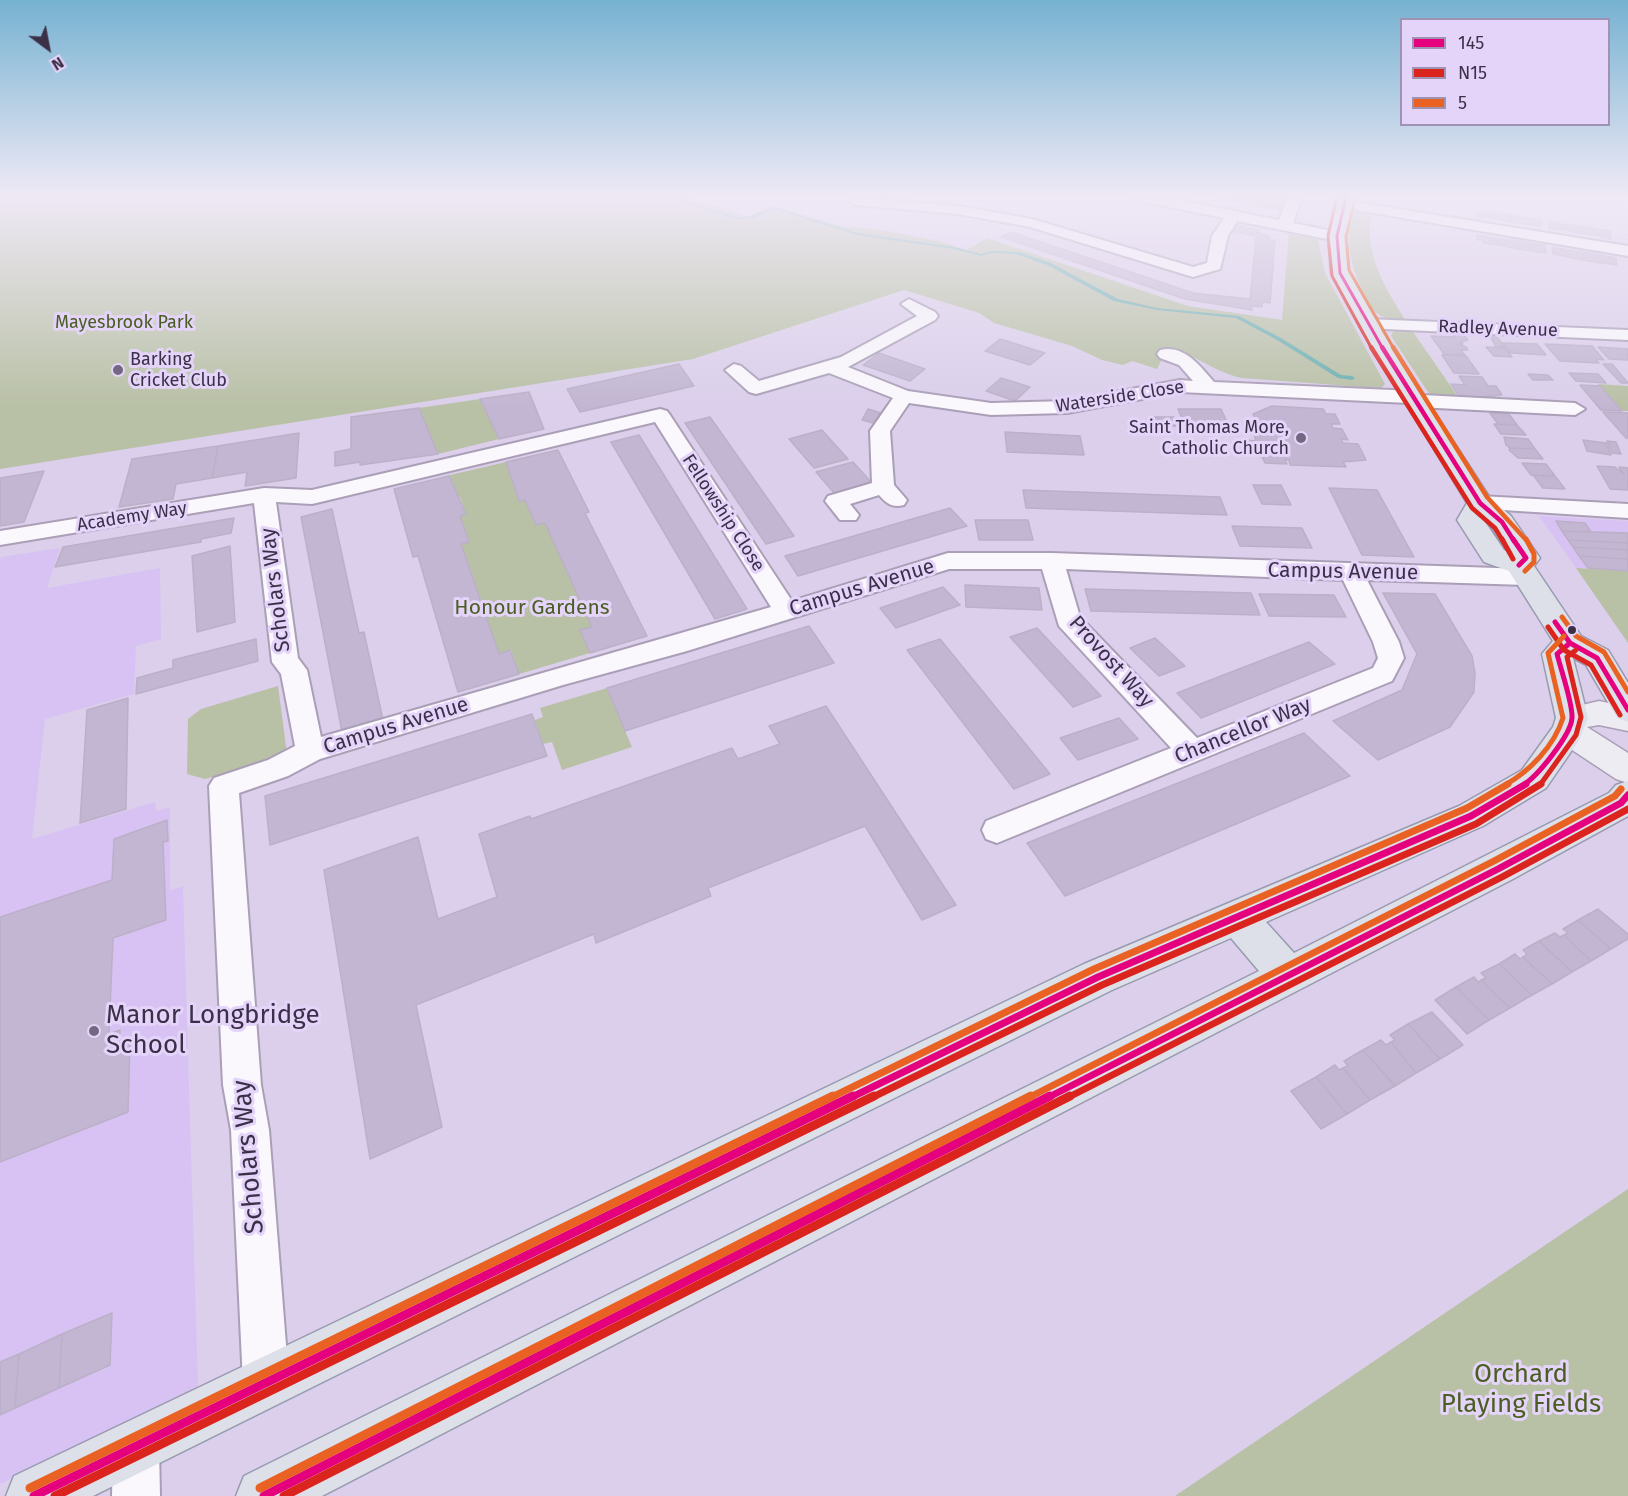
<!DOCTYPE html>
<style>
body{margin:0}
#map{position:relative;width:1628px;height:1496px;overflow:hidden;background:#dbcfeb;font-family:"Fira Sans",sans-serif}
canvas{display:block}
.legend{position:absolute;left:1400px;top:18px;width:210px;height:108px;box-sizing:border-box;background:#e4d4fa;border:2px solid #a092b3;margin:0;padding:8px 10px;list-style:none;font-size:18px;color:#3b3048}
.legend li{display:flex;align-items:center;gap:12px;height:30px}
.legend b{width:30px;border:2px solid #a092b3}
.north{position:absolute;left:18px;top:18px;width:60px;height:60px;-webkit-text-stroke:4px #e4d4fa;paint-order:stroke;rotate:148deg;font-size:16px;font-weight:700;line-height:24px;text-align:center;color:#3b3048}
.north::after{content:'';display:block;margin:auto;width:21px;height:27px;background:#3b3048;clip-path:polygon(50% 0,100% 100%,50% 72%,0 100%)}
</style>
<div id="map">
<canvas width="1628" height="1496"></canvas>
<ul class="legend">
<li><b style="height:8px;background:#e5007d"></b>145</li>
<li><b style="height:8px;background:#dc241f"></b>N15</li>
<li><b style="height:8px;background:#e96224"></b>5</li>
</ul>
<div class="north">N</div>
</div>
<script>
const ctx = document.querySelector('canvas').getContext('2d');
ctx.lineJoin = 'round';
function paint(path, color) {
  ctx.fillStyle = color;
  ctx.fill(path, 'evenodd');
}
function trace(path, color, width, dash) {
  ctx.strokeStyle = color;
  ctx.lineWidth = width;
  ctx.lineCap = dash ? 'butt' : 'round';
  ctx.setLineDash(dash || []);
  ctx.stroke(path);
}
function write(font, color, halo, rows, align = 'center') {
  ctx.font = font + ' "Fira Sans",sans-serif';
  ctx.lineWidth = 6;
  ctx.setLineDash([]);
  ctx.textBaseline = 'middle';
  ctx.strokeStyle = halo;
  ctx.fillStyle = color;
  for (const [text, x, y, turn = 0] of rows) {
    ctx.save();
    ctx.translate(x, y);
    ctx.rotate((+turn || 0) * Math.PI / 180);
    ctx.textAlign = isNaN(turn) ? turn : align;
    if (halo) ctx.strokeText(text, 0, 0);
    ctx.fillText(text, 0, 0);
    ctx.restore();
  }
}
const built = new Path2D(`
 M1539,516L1628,521V571L1576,568Z
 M60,548L47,588L160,568L161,639L136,646L134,694L45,719L32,839L155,802L156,811L170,807V891L183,886L198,1387L0,1484V560L1,557Z`);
const green = new Path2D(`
 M0,197H684L744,215L739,217C753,218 760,209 773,207L845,227L876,229L939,241L966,250L987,238L1188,306L1282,320L1289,229L1318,239L1325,273L1385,384C1380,391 1372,391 1364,391L1362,387L1242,378C1216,373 1198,356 1172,349L1162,359L1157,369L1132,361L1123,365L1102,360L1072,346L994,323L979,313L904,290L693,359L0,469Z
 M1214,197H1287L1284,212Z
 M1364,210L1371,211C1364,254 1384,286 1406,321C1397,320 1386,320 1378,314C1372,310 1369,301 1365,295C1351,268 1344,243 1353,213Z
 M1411,329L1461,401L1435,397L1428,392L1391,336L1394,330Z
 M1598,384L1628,386V411H1623Z
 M480,399L499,439L438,454L419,408Z
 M506,462L519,501L525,500L536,525L545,523L592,627L581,630L590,653L519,674L511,650L499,654L461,544L469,542L460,516L466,514L460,497L457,498L446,476Z
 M1576,568L1628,571V643Z
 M278,686L287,754L205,779L187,774L188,719L201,709Z
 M607,688L632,747L562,770L552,742L543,744L535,720L543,717L540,708Z
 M1628,1189V1496H1175Z`);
const stream = new Path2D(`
 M664,197H672L737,217L750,216L774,207L858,233L954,247L981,254L992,251L1019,252L1051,263L1118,299L1157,308L1239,316L1281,338L1341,375L1352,376L1355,378L1352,380L1338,378L1277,340L1236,318L1157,310L1114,301L1047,265L1016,254L992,253L981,256L954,249L857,235L774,209L753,218L737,219Z`);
const building = new Path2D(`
 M1238,197H1259L1285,202L1283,206L1275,207L1237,200Z
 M1483,211L1497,213V219L1476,216V212L1483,213Z
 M1497,213L1511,215V222L1497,219Z
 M1511,215L1526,218V224L1511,222Z
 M1526,218L1541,220V226L1526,224Z
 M1548,221L1563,224L1564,230L1549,229Z
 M1563,224L1579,226L1580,233L1564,230Z
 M1236,225L1259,230L1257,232L1270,237L1269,240L1275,241L1270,303L1262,302V307L1251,306L1252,310L1185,299L1001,237L1011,232L1193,293L1250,299L1256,238L1260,237L1230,231Z
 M1579,226L1594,228L1595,235L1580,233Z
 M1594,228L1610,231L1611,239L1595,235Z
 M1477,235L1499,239L1498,245L1483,243V240H1477Z
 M1499,239L1514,240V248L1498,245Z
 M1514,240L1529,243L1530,251L1514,248Z
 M1529,243L1545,245L1546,253L1530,251Z
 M1552,247L1568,250V257L1553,254Z
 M1568,250L1583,252V260L1568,257Z
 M1583,252L1600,255L1601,263L1583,260Z
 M1600,255L1616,258L1617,265L1601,263Z
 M1453,334L1464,335L1468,340L1461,342L1463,344H1457L1466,347L1468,350H1461L1465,355L1444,354L1431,336L1455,337Z
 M1490,336H1496L1505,347H1496Z
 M1000,339L1045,353L1030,365L985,351Z
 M1503,343L1537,344L1546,355L1511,353Z
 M1545,344L1592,346L1604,360L1596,359L1599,363L1560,361Z
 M1486,347L1505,348L1512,357L1494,356Z
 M1598,347L1628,349V360L1609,359Z
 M879,353L925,369L910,381L863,365Z
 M1442,355L1466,356L1479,374L1454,373Z
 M679,364L694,386L580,412L567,389Z
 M1603,364H1612L1628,383H1621Z
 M1569,373L1598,374L1606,383L1576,381Z
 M1528,374L1548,375L1553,380H1533Z
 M1459,376L1482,377L1488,386H1496L1502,395L1484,397L1486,400L1461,399L1451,384L1465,385Z
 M1001,378L1030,387L1015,401L986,391Z
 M1580,385L1600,386L1622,411L1601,410Z
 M529,392L544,429L499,439L480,399Z
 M1272,406L1323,409L1326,414H1335L1340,424H1331L1333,428L1342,429L1348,440L1341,439L1343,443L1358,444L1366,460L1343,462L1346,467L1290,465L1289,460H1285L1287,464L1265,463L1262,457L1244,452L1241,444H1247L1246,440L1256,441L1254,435L1263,436L1253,414Z
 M419,408L438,454L360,465V462L335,466V452L351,449V417Z
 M868,409L881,413L873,423L862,420Z
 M1178,409H1221L1228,424H1184Z
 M1603,412L1628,413V438H1626Z
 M1490,413L1509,414L1517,425L1498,424Z
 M710,417L794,536L766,544L685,423Z
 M1154,417H1174L1177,426H1157Z
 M1494,424L1517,425L1526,435L1501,434Z
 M822,430L848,459L814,468L789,439Z
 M1005,432L1080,436L1084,455L1007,452Z
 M299,433L296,478L245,486L247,472L212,478L218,446Z
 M639,435L747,609L715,619L611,442Z
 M1504,437L1528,439L1535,449L1510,448L1506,445Z
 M1583,440L1606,443L1611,455L1587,451Z
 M1607,441L1616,442L1621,454L1612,453Z
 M218,446L212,478L176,484L173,499L119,507L132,459Z
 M1510,448L1535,449L1543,459L1518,458L1509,450Z
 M558,450L589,512L585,513L647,636L590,653L580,630L592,627L545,523L536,525L525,500L519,501L506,462Z
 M853,462L872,483L834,493L816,472Z
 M1522,463L1546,464L1555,476L1531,475Z
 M1597,466L1615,467L1624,474L1619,467L1628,468V490L1610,489Z
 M44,471L24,522L0,526V478Z
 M1533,475L1555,476L1565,489L1543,488Z
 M449,476L466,514L460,516L469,542L461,544L499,654L510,650L519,674L458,692L418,556L413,557L394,489Z
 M1253,485H1281L1291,505L1262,504Z
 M1329,488L1377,490L1414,557L1362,555Z
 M1023,490L1220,497L1227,515L1026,508Z
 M950,508L967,526L798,576L785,556Z
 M332,509L359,633L364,632L383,720L342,732L301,517Z
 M234,518L231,533L201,539V542L55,567L63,547Z
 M975,520H1028L1033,540H979Z
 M1556,521L1585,523L1591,532L1562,531Z
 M1232,526L1302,528L1312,548L1240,546Z
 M1562,531L1628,533V543L1568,540Z
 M1568,540L1628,543V550L1573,547Z
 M230,546L235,622L197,632L192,556Z
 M1573,547L1628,550V559L1579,556Z
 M1579,556L1628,559V571L1588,568Z
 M965,585L1039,588L1042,610L966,607Z
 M943,587L960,605L896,628L880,608Z
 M1085,589L1251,593L1260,615L1091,611Z
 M1383,593L1435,594L1472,656L1475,673L1474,692L1450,727L1378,760L1333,721L1402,690L1417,654Z
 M1259,594L1334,595L1346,617L1269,616Z
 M809,626L834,663L625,731L607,688Z
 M1037,628L1101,696L1073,707L1010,637Z
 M1155,638L1185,666L1159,676L1130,648Z
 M256,639L258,661L136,694L137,678L173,668V660Z
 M940,639L1050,774L1014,789L907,650Z
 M1309,642L1335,664L1201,718L1177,693Z
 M128,698L126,809L80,823L87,710Z
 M826,706L956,905L922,920L865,826L708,888L711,896L596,943L594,934L416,1005L442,1127L370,1159L324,870L418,837L438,919L497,897L479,834L530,816L531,819L732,748L738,759L780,744L769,726Z
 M532,714L547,756L270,845L265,796Z
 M1119,718L1138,739L1078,760L1060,738Z
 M1304,733L1350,776L1065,896L1027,843Z
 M167,820L168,841L163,842L166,920L113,938L109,1034L120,1030V1044L130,1041L128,1112L0,1162V917L112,880L114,839Z
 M1598,909L1628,934V939L1611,949L1578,920Z
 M1578,920L1611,949L1591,961L1564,935L1568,933L1563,929Z
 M1555,933L1560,937L1564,935L1591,961L1572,972L1539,941Z
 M1539,941L1572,972L1552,984L1523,957L1527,954L1523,950Z
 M1515,954L1520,959L1523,957L1552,984L1532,995L1499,964Z
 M1499,964L1532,995L1510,1008L1481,980L1486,978L1481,973Z
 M1474,977L1478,982L1481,980L1510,1008L1489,1020L1456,987Z
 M1456,987L1489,1020L1467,1034L1435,1000Z
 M1432,1012L1463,1045L1440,1059L1408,1024Z
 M1408,1024L1440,1059L1416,1073L1391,1042L1395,1040L1390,1035Z
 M1381,1040L1386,1045L1391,1042L1416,1073L1395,1086L1363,1050Z
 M1363,1050L1395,1086L1370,1100L1343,1068L1348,1066L1344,1061Z
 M1335,1065L1339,1070L1343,1068L1370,1100L1347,1114L1316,1077Z
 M1316,1077L1347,1114L1321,1129L1291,1091Z
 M112,1313L110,1365L59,1388L62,1334Z
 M62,1334L59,1388L15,1408L19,1354Z
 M19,1354L15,1408L0,1415V1362Z`);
const street = new Path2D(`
 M853,197L958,206L1032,219L1193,267L1207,263L1212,236L1224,218L1140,201L1133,197H1164L1279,220L1288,197H1302L1293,223L1342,233L1345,236L1337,241L1237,221L1228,236L1220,269L1193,277L1030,227L958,214L856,205L849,201Z
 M1343,200L1628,246V256L1338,207L1336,204L1338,201Z
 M909,299L935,312L938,316L935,320L848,367L908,391L991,403L1067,401L1180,380L1193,381L1179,365L1160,358L1157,354L1160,350C1184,344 1200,366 1214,382L1414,391L1423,395L1575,403L1585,409L1575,415L1417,407L1408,403L1180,392L1067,413L991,415L909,403L890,431L894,485L907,500L904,505C892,508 887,504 879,495L850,504L859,515L856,520H840L825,501L828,496L872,483L870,431L893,398L829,373L756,394L749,392L725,370L734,364L741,366L759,381L841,357L917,316L901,304Z
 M1368,319L1628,330V340L1362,328L1359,324Z
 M660,409L667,411L670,415L792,601L948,553H1051L1526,569L1535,572L1538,577L1535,582L1526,585L1367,580L1399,642L1404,658L1392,681L997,843L986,839L982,830L986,821L1171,748L1059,626L1042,569H949L687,651L563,685L320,759L288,776L239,793L261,1085L269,1130L289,1383L282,1399L266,1406L250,1399L243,1383L231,1130L223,1085L209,786L214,778L268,760L295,746L281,674L272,662L254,503L0,545V531L264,488L312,490ZM655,422L771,607L321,737L307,670L298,658L276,502L312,504ZM1066,569L1343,580L1373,642L1378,658L1373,668L1197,738L1080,617Z
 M1480,496L1628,504V518L1472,508L1469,503L1472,498Z
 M136,1424L153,1430L159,1447L160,1496H112L113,1447L119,1430Z`);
const secondary = new Path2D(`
 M1599,701L1628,707V731L1599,725L1587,727L1628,753V783L1616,779L1557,740L1552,731L1558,722L1556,718L1561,710Z`);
const primary = new Path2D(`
 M1338,197H1354L1346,236L1349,273L1383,333L1490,498L1511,516L1540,558L1534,566L1581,636L1608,650L1628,683V722L1617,718L1586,665L1573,658L1588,718L1579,740L1546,788L1483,826L1266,922L1294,953L1609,793L1616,785L1628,781V816L1511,880L322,1496H236L244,1476L1259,971L1231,938L1112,990L93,1496H6L14,1476L1084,964L1459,806L1522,770L1553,727L1556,718L1542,654L1553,641L1509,571L1484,562L1457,520L1467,503L1363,333L1331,273L1328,236ZM1483,519L1492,527L1508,552L1504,550Z`);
const bus1Far4 = new Path2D(`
 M1346,197L1337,236L1340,273L1383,349`);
const bus1Far3 = new Path2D(`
 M1382,347L1480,503L1502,522L1514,541`);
const bus1Far2 = new Path2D(`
 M1513,539L1526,558L1519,565
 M1555,622L1570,643L1597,658L1628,710
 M1523,785C1537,777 1571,735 1572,718C1573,704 1561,670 1557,654L1570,643`);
const bus1Far1 = new Path2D(`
 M850,1098L1098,977L1471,816L1526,784
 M1047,1098L1498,869L1621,803L1628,795`);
const bus1 = new Path2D(`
 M34,1496L853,1096
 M264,1496L1050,1096`);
const bus2Far4 = new Path2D(`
 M1337,197L1328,236L1332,276L1372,349`);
const bus2Far3 = new Path2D(`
 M1371,347L1472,508L1495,528L1503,541`);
const bus2Far2 = new Path2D(`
 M1502,539L1513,559
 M1548,627L1564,650L1591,665L1620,715
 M1540,785L1576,735L1581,717L1567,657L1576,650`);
const bus2Far1 = new Path2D(`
 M871,1098L1102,985L1476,824L1541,784
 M1067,1098L1502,877L1628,809`);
const bus2 = new Path2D(`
 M55,1496L874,1096
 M284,1496L1070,1096`);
const bus3Far4 = new Path2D(`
 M1355,199L1346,237L1349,270L1394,349`);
const bus3Far3 = new Path2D(`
 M1393,347L1487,497L1527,541`);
const bus3Far2 = new Path2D(`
 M1525,571L1534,562V554L1526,539
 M1562,617L1576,636L1604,652L1628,692
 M1505,785C1530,771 1554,746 1563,718L1548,653L1564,636`);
const bus3Far1 = new Path2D(`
 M830,1098L1094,969L1467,808L1508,784
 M1028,1098L1494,861L1615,796L1621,789`);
const bus3 = new Path2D(`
 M30,1488L833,1096
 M260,1488L1031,1096`);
const markers = [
 [118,370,6,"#736881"],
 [1301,438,6,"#736881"],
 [1572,630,5,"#3b3048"],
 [94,1031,6,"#736881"]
];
const farParknames = [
 ["Mayesbrook Park",124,323]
];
const farStreetnames = [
 ["Radley Avenue",1498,329,2],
 ["Waterside Close",1120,397,-9],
 ["Fellowship Close",723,513,57],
 ["Academy Way",132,517,-9]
];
const farPoinames = [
 ["Barking",130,360],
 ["Cricket Club",130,381],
 ["Saint Thomas More,",1289,428,"right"],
 ["Catholic Church",1289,449,"right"]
];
const streetNames = [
 ["Campus Avenue",1343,572,1],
 ["Campus Avenue",862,588,-17],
 ["Scholars Way",276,590,-97],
 ["Provost Way",1111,662,48],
 ["Campus Avenue",396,726,-17],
 ["Chancellor Way",1243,731,-22]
];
const parkNames = [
 ["Honour Gardens",532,608]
];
const nearPoinames = [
 ["Manor Longbridge",106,1016],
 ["School",106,1046]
];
const nearStreetnames = [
 ["Scholars Way",249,1157,-95]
];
const nearParknames = [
 ["Orchard",1521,1375],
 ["Playing Fields",1521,1405]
];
paint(built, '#d8c2f4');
paint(green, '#b8c0a5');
paint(stream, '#6cafaf');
paint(building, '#c2b6d2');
trace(building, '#bbb0c8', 1.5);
trace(street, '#aa9fb7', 4);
trace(secondary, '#aa9fb7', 3);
trace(primary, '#989aaf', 3);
paint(street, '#faf8fc');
paint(secondary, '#ececf2');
paint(primary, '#dde0e8');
trace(bus1Far4, '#e5007d', 3);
trace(bus1Far3, '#e5007d', 4.5);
trace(bus1Far2, '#e5007d', 5);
trace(bus1Far1, '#e5007d', 7);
trace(bus1, '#e5007d', 9);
trace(bus2Far4, '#dc241f', 3);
trace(bus2Far3, '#dc241f', 4.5);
trace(bus2Far2, '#dc241f', 5);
trace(bus2Far1, '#dc241f', 7);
trace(bus2, '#dc241f', 9);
trace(bus3Far4, '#e96224', 3);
trace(bus3Far3, '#e96224', 4.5);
trace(bus3Far2, '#e96224', 5);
trace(bus3Far1, '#e96224', 7);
trace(bus3, '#e96224', 9);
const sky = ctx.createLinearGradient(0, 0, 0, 407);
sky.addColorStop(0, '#76b2d1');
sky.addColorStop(0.48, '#efe9f6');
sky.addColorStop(1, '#efe9f600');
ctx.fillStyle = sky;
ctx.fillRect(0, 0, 1628, 407);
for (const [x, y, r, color] of markers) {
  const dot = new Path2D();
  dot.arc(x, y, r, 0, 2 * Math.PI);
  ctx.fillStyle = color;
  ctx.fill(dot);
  trace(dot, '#e4d4fa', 2);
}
write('18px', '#4b5e21', '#e4d4fa', farParknames);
write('18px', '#3b3048', '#e4d4fa', farStreetnames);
write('18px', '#3b3048', '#e4d4fa', farPoinames, 'left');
write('21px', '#3b3048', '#e4d4fa', streetNames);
write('21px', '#4b5e21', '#e4d4fa', parkNames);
write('26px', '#3b3048', '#e4d4fa', nearPoinames, 'left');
write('26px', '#3b3048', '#e4d4fa', nearStreetnames);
write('26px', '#4b5e21', '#e4d4fa', nearParknames);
</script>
